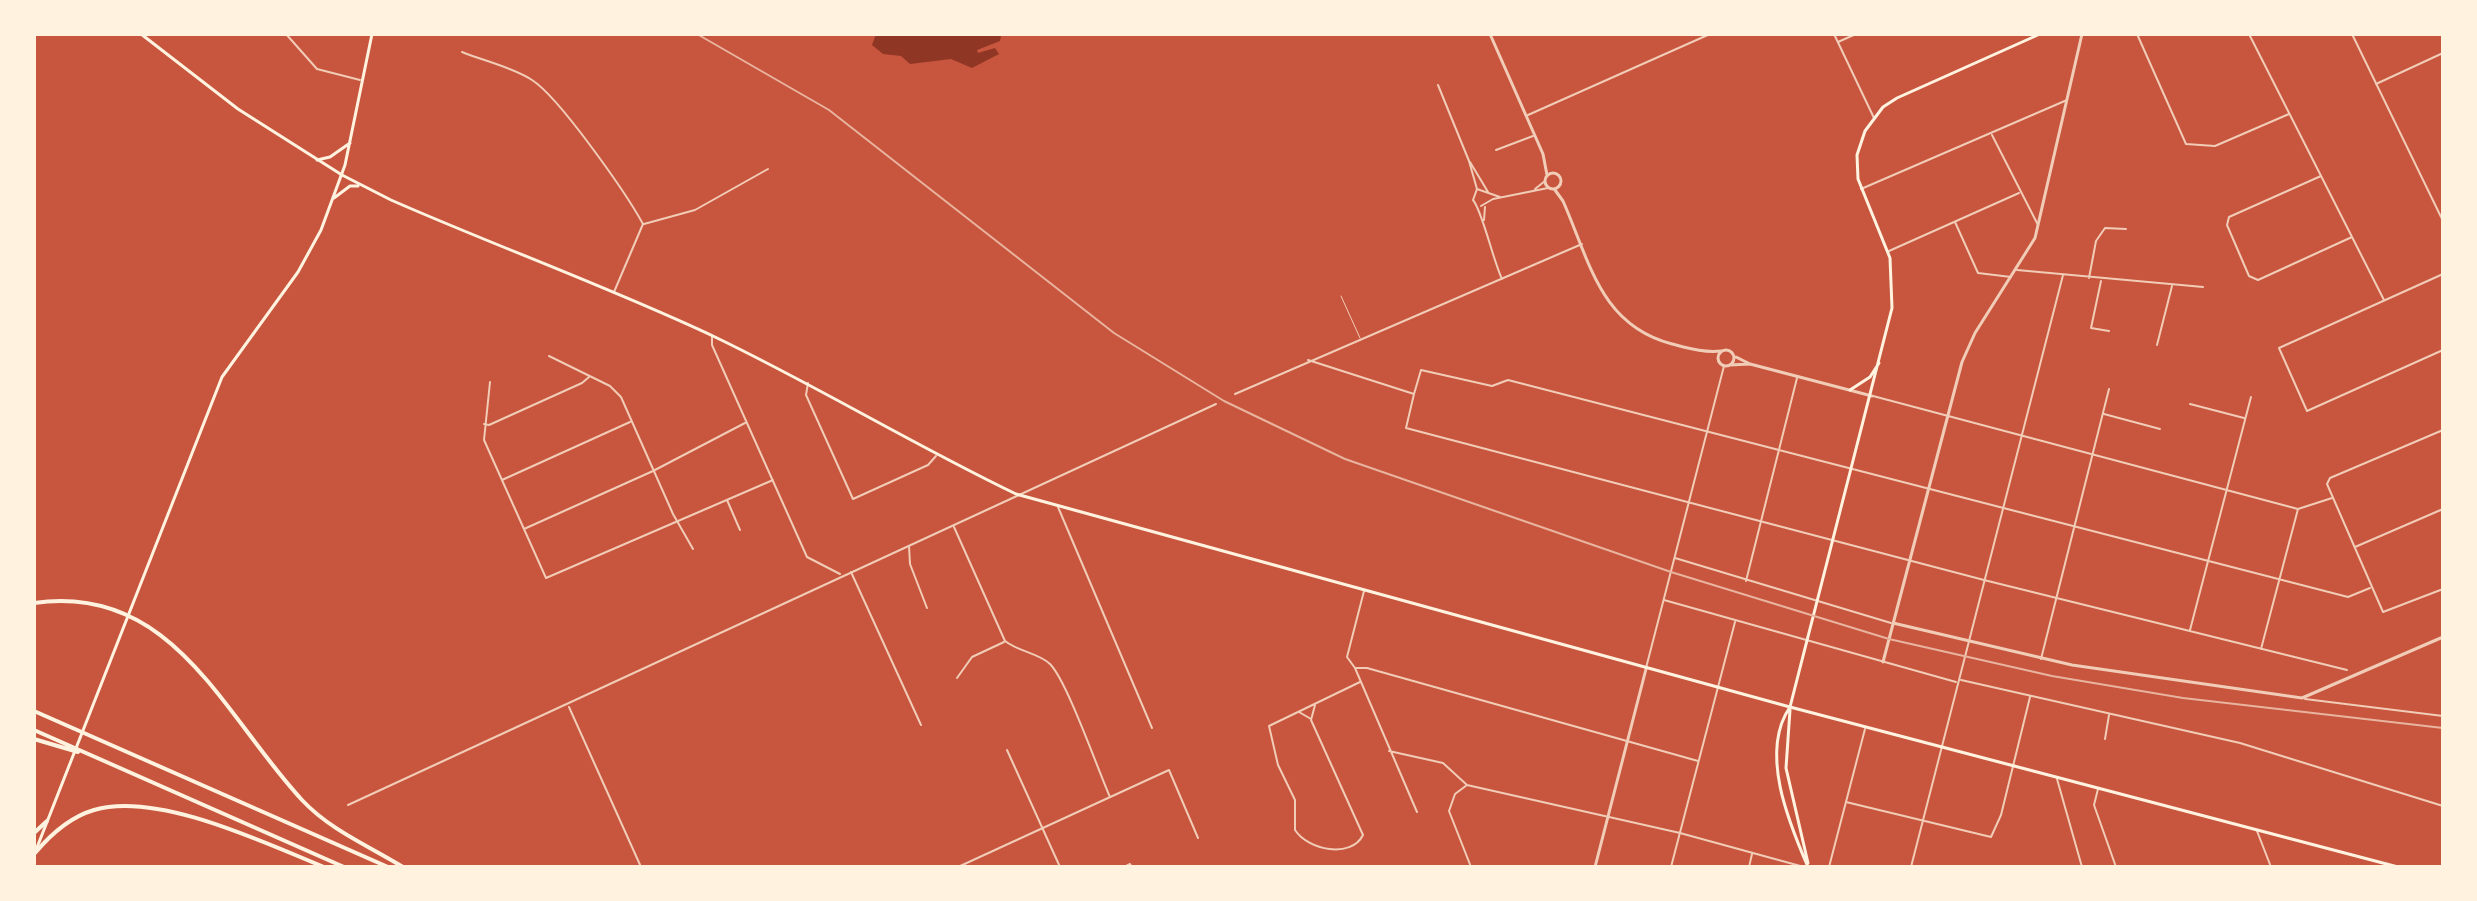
<!DOCTYPE html>
<style>
body{margin:0}
#map{position:relative;width:2477px;height:901px;overflow:hidden;background:#c8553d;font-family:"Fira Sans Condensed",sans-serif}
canvas{display:block}
.frame{position:absolute;inset:0;border:36px solid #fff3e0;pointer-events:none}
</style>
<div id="map">
<canvas width="2477" height="901"></canvas>
<div class="frame"></div>
</div>
<script>
const ctx = document.querySelector('canvas').getContext('2d');
ctx.lineJoin = 'round';
function paint(path, color) {
  ctx.fillStyle = color;
  ctx.fill(path, 'evenodd');
}
function trace(path, color, width, dash) {
  ctx.strokeStyle = color;
  ctx.lineWidth = width;
  ctx.lineCap = dash ? 'butt' : 'round';
  ctx.setLineDash(dash || []);
  ctx.stroke(path);
}
const water = new Path2D(`
 M876,34H997L1001,36L1000,41L977,50L978,53L995,48L999,54L972,68L951,59L910,64L901,56L883,54L872,45Z`);
const service = new Path2D(`
 M1341,296L1360,338`);
const minor = new Path2D(`
 M286,34L317,69L360,80
 M1191,34H1195
 M1834,34L1874,118
 M2137,34L2186,144L2215,146L2289,114
 M2249,34L2384,300
 M2352,34L2443,221
 M1838,42L1856,34
 M462,52C484,61 512,67 532,80C559,97 626,193 643,224L614,292
 M2376,84L2443,53
 M1438,85L1469,161L1477,189L1473,200C1482,210 1493,260 1502,279
 M1528,115L1710,34
 M1992,135L2038,225
 M1496,150L1533,136
 M1470,162L1488,192
 M2321,176L2229,217L2227,225L2249,276L2258,280L2352,237
 M1477,189L1500,197
 M1535,189L1545,181
 M1861,189L2067,100
 M1481,206L1493,199L1548,188
 M1484,220L1485,207
 M1955,222L1978,273L2011,277
 M644,224L695,210L768,169
 M1889,251L2019,193
 M2017,270L2203,287
 M2443,274L2279,348L2307,411L2443,350
 M2089,278L2096,241L2105,228L2126,229
 M2101,281L2091,328L2109,331
 M712,337V345L807,557L840,574
 M2157,345L2172,286
 M549,356L610,386L621,397L673,514L693,549
 M1308,360L1414,394L1421,370L1492,386L1508,380L2348,597L2370,588
 M490,382L484,440L546,578L773,480
 M808,383L806,395L853,499L928,465L936,456
 M1235,394L1582,244
 M1414,394L1406,428L1984,580L2347,670
 M1873,396L2298,509L2332,498
 M2190,404L2244,418
 M2104,414L2160,429
 M484,424L489,425L582,383L589,377
 M2443,430L2330,478L2327,484L2383,612L2443,589
 M502,480L630,422
 M727,500L740,530
 M1058,507L1152,728
 M954,527L1005,641C1019,652 1039,653 1050,664C1067,681 1098,770 1110,797
 M524,529L653,471L745,423
 M909,546L910,564L927,608
 M2355,547L2443,509
 M1675,558L1891,623
 M851,572L921,725
 M1746,581L1797,378
 M1364,591L1347,657L1355,668L1417,812
 M1664,600L1956,682
 M2190,630L2251,397
 M2261,649L2298,509
 M2041,659L2109,389
 M1355,668H1367L1698,761
 M1646,668L1724,366
 M957,678L972,657L1004,642
 M1961,680L2240,743L2443,806
 M2305,699L2443,716
 M1315,705L1311,720L1363,835C1351,859 1308,850 1295,830V800L1278,765L1269,726L1360,682
 M569,707L641,867
 M1299,712L1311,719
 M2105,739L2109,715
 M1007,750L1060,867
 M1389,751L1443,763L1467,785L1680,833L1804,867
 M2057,779L2082,867
 M1467,785L1455,794L1449,811L1471,867
 M2098,789L2094,805L2116,867
 M1846,802L1991,837L2001,815L2030,697
 M348,805L1216,404
 M2257,831L2271,867
 M958,867L1169,770L1198,838
 M1124,867L1130,864L1132,867
 M1671,867L1735,622
 M1749,867L1752,854
 M1829,867L1865,729
 M1911,867L2063,275`);
const tertiary = new Path2D(`
 M1490,34L1543,154L1547,175
 M1545 181a8 8 0 1 1 16 0a8 8 0 1 1-16 0Z
 M1555,190L1563,201C1590,262 1600,325 1672,344C1688,348 1704,353 1721,351
 M1718 358a8 8 0 1 1 16 0a8 8 0 1 1-16 0Z
 M1736,357L1750,364
 M1730,365L1750,364L1872,396
 M1893,623L2072,665L2302,698L2443,637
 M1883,662L1962,362L1975,333L2035,238L2082,34
 M1595,867L1646,669`);
const secondary = new Path2D(`
 M141,34L238,109L342,175
 M2040,34L1897,98L1883,107L1865,131L1857,155L1858,179L1890,258L1892,308L1790,707L2398,867
 M1850,390L1870,377L1879,363`);
const primary = new Path2D(`
 M317,160L330,157L350,143
 M342,175L391,200C498,247 609,287 715,337C817,386 914,445 1016,494L1790,707
 M334,198L350,186H358
 M1790,707C1759,752 1789,823 1808,867
 M1790,710L1786,768L1808,863
 M34,855L222,377L298,272L321,230L345,165L372,34`);
const motorway = new Path2D(`
 M34,603C173,583 223,715 302,800C330,830 369,846 403,867
 M34,711L388,867
 M34,730L344,867
 M34,739L78,752
 M34,833L47,821
 M35,853C51,834 70,817 94,810C157,791 265,843 324,867`);
const rail = new Path2D(`
 M697,34L829,110L1114,333L1224,401L1345,459L1671,572L1889,639L2052,676L2183,698L2443,728`);
paint(water, '#8f3625');
trace(service, '#f1ccb7', 1);
trace(minor, '#f1ccb7', 2);
trace(tertiary, '#f1ccb7', 3);
trace(secondary, '#fff3e0', 3);
trace(primary, '#fff3e0', 3);
trace(motorway, '#fff3e0', 4);
trace(rail, '#e9b49f', 2);
</script>
